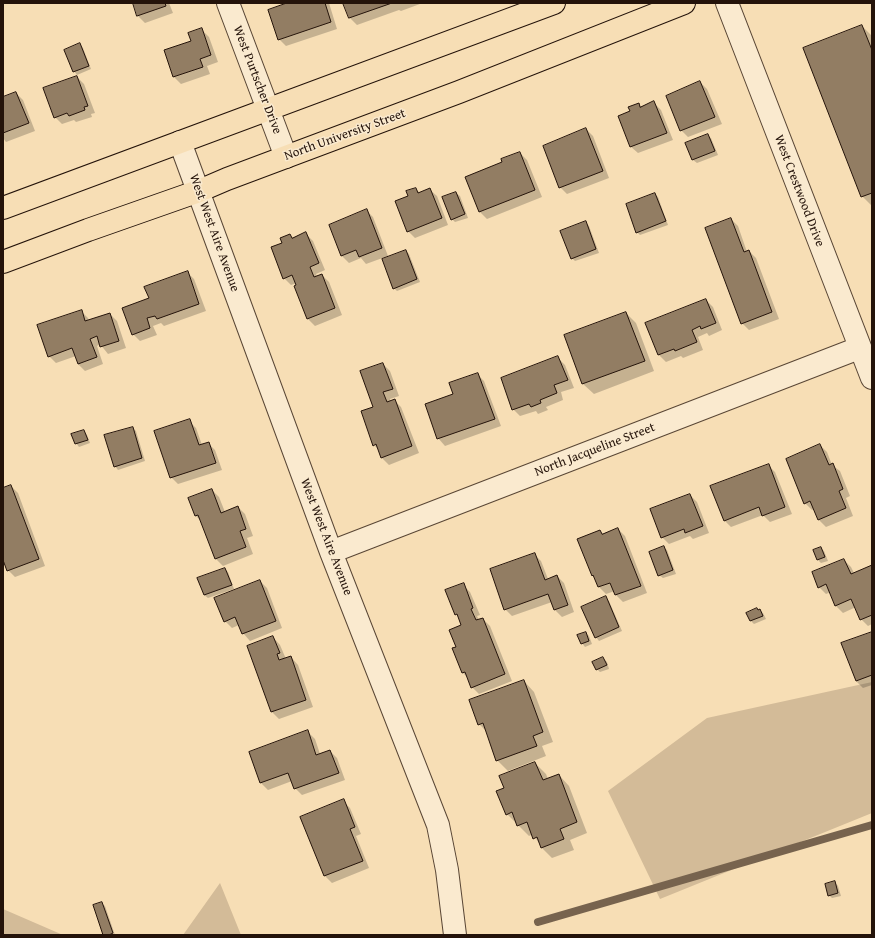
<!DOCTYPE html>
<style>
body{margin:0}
#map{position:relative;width:875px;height:938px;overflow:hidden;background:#f7deb5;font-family:"Gentium Book Plus",serif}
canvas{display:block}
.frame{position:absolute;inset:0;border:4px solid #24130a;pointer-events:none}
</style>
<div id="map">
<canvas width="875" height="938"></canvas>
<div class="frame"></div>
</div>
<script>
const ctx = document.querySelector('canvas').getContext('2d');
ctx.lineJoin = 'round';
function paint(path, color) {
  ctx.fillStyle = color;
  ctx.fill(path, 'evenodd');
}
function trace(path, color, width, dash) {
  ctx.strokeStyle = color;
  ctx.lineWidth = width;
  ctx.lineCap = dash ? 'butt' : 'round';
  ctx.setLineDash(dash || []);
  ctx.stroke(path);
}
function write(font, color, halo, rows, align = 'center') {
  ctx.font = font + ' "Gentium Book Plus",serif';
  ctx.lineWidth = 3;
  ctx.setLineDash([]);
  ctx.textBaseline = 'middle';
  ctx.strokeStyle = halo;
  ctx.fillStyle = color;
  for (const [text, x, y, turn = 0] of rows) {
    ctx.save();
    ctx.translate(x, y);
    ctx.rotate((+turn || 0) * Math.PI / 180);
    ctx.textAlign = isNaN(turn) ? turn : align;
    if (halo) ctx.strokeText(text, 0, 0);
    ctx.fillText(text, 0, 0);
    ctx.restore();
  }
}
const green = new Path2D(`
 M872,682V813L660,899L608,791L707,718Z
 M220,883L241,935H183Z
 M3,909L63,935H3Z`);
const shadow = new Path2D(`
 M134,3H169L173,13L145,23L138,16Z
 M290,3H329L337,29L286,46L279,39Z
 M344,3H419L420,4L401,11L399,10L357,25L350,18Z
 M862,26L872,36V206L862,196Z
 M202,30L209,37L218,62L207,66L210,74L181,84L174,77L192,42Z
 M80,44L83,48L91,69L77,75L74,71Z
 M77,77L84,84L95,113L91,114L92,117L76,122L74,120L62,124L55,117Z
 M700,82L707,89L722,124L688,137L681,130Z
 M16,93L23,100L35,131L6,142L3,138V98Z
 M654,103L661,110L673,140L638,153L630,146L631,112L638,104L642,107Z
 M586,129L593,136L609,178L567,194L560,187Z
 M707,135L711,138L718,155L697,163L693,160L687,143Z
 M520,153L527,160L542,197L487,219L480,212L467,178L504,163Z
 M416,189L420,193L429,189L437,196L448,225L415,238L408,231L410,197Z
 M456,193L460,196L468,218L455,222L452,219Z
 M655,194L658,197L668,225L640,235L637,232Z
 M366,210L373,217L388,256L366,264L361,258L349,263L342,256Z
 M731,219L738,226L747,252L749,251L756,258L779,319L749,330L742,323Z
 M585,222L589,226L599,253L575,261L572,258Z
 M306,234L313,241L325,270L316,274L317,277L322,275L329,282L342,315L315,326L308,319L297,283L291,285L284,278L283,243L290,235L294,239Z
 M406,251L409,254L420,282L397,291L394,288Z
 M187,272L194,279L206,311L164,326L161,323L153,326L157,335L140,341L133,334L150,299Z
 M706,300L713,307L722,330L709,336L707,333L698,337L703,350L683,358L681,356L666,362L659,355Z
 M81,311L88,318L89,321L110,314L117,321L126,348L108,354L100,344L97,346L103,364L85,371L78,364L76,356L56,363L49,356Z
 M626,313L636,323L654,371L594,394L583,384L565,336Z
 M558,358L565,365L574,388L561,392L563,400L546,407L548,410L538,414L536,411L520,416L513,409Z
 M383,364L390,371L399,396L390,399L391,402L394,400L401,407L419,453L389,465L382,458L379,450L374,445V407Z
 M477,374L484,381L501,426L445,446L438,438Z
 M189,421L196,428L202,445L208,443L215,450L222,470L178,484L171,477Z
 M133,428L136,431L145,461L118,470L115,466Z
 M84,431L87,435L90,443L79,447L76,443Z
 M820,445L827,452L832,465L840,471L850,496L846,498L853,516L826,527L819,520L815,509L812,510L805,503Z
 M768,465L775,472L792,514L770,522L763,515L731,527L724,520Z
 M11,486L18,493L45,566L15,577L8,570L3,557V489Z
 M212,490L219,497L225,512L238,507L245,514L253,536L247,538L253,554L223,566L216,559L201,521L196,516L190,498Z
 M690,495L697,502L709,533L693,539L690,536L669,544L662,537Z
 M618,529L625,536L647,593L623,602L616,595L615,591L606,594L599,587L596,578L593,575L600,531L604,535Z
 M663,547L667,550L676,574L663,578L659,575Z
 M821,548L824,551L828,561L821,563L818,560L814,551Z
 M534,554L541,561L548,579L557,576L564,583L574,612L562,617L555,610L552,602L512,616L505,609Z
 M844,560L851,567L854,573L872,566V624L868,626L861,619L856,607L843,613L836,606L831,592L826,594L819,587Z
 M225,569L228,572L234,589L208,598L204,595L198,579Z
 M260,581L267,588L282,628L250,641L243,633L239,625L232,628L225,621Z
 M463,585L470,592L480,615L477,616L479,620L483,619L490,626L512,681L479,694L472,687L469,679L463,673L454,649L457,647L462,625L460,619L456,614Z
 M605,598L609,601L622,631L599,641L596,637Z
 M760,610L763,613L766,619L754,624L751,621L748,613Z
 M586,633L589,636L592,644L585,647L582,643Z
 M872,633V685L863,688L856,681L842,644Z
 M273,637L280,645L286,659L291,657L298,665L313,707L279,719L272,712L248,646Z
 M603,658L607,662L609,669L600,672L597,669Z
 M524,681L534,692L553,742L542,746L546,756L508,771L497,760L487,732L479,724Z
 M308,732L315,739L320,754L330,751L337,758L345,780L302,795L295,788L292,781L268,790L261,783L250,752Z
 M535,763L546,774L548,779L559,775L569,786L587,833L570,840L574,850L552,858L542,848L533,834L529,836L507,814L505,788Z
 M343,801L350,808L361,834L356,836L369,868L332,883L325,876L302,817Z
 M835,882L838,886L841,896L832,898L829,895Z
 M101,903L105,906L115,935H104Z`);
const stream = new Path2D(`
 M538,922L872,825`);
const building = new Path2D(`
 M133,3H165L166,6L137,16Z
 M287,3H325L331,22L278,40L268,10Z
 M343,3H392L349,18Z
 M862,25L872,50V193L861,197L803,48Z
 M202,28L211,55L200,59L203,67L173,77L164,50L191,41L188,33Z
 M80,43L89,66L73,72L64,50Z
 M77,76L88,106L84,107L85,110L69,116L67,113L54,118L43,88Z
 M700,81L715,117L680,131L666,96Z
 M16,92L29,123L3,133V97Z
 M654,101L667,133L630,147L618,116L630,111L628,107L639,103L640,107Z
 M586,128L603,171L559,188L543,146Z
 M708,134L715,151L692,160L685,143Z
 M520,152L535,190L479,212L465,177L502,162L501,159Z
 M416,188L418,193L430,188L442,218L407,232L395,201L408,196L406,191Z
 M456,192L465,214L451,220L442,197Z
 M655,193L666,221L636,233L626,204Z
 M367,209L382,248L359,257L356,250L341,256L329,225Z
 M731,218L744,252L749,250L772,312L741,324L705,228Z
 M586,221L596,249L571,259L560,231Z
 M306,232L319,263L310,267L314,277L322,274L335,308L307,319L294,286L296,285L292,275L283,279L271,247L282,243L280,238L290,234L292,238Z
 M406,250L417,279L393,289L382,259Z
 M188,271L199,304L157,319L155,316L147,318L150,328L132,335L122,308L149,298L144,287Z
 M706,299L716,323L701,329L700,326L692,330L697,342L675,351L674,349L658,355L645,323Z
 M82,310L85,321L110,313L119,341L100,347L97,336L90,339L97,357L78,364L72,348L48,357L37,325Z
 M626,312L645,361L582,384L564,335Z
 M558,356L568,380L554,385L557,393L540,400L541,403L531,407L529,404L512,410L501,378Z
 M383,363L393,389L383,392L387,402L395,399L412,446L381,458L376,444L373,446L361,411L373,407L360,371Z
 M478,373L495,419L437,439L425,404L453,394L449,383Z
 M190,419L199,445L209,442L216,463L170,478L154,431Z
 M133,427L142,458L114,467L104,435Z
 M84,430L88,440L75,444L71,434Z
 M820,444L829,465L833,463L843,489L839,491L846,508L818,520L810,501L804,504L786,459Z
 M769,464L785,507L762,516L759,507L724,521L710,486Z
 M11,485L39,559L7,571L3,560V488Z
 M212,489L221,513L238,506L246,529L240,531L246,547L215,559L198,515L195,516L188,498Z
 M690,494L703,526L685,533L684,529L661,538L650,509Z
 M618,528L641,586L615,595L610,583L598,587L593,575L592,576L577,539L600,530L602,534Z
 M664,546L673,570L658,576L649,552Z
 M821,547L825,557L817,560L813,550Z
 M535,553L545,580L557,575L568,605L554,610L548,594L504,610L490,569Z
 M844,559L851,574L872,565V615L860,620L851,599L835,606L826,584L818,588L812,572Z
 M225,568L232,585L204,595L197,578Z
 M260,580L276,621L242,634L235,617L224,622L214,598Z
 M464,583L473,608L471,609L476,620L483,618L505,674L471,688L465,672L462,673L452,648L456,647L449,630L461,625L457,614L455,615L445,590Z
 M606,596L619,627L595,638L581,607Z
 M757,608L758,610L760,609L763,616L750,621L746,613Z
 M586,632L589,641L581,644L577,635Z
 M872,632V675L856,681L841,643Z
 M273,636L280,653L277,654L279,660L291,656L306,700L271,712L247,646Z
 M603,657L607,665L596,670L592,662Z
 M524,680L543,732L533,736L537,746L496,761L483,723L478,725L469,700Z
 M308,730L316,755L330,750L339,773L294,789L288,773L260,783L249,752Z
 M535,762L543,780L559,774L577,822L560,829L564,839L541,848L537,837L533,839L527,822L517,826L512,812L506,815L496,791L504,788L499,776Z
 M344,799L355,827L350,829L363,861L324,876L300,817Z
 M835,881L838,893L828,896L825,884Z
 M102,902L113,933L109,935H103L93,905Z`);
const minor = new Path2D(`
 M228,3L286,157
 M727,3L872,378
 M180,142L331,552L438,825L447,870L455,935
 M331,552L859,348`);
const major = new Path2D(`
 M3,208L554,3
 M3,262L88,230L199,191L227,179L459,92L684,3`);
const streetNames = [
 ["West Purtscher Drive",257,80,69],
 ["North University Street",345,135,-20],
 ["West Crestwood Drive",799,191,69],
 ["West West Aire Avenue",214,233,70],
 ["North Jacqueline Street",595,450,-21],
 ["West West Aire Avenue",326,537,69]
];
paint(green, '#d3bb98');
paint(shadow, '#0003');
trace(stream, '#77634e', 8);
paint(building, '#927d63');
trace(building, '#24130a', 1);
trace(minor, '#594635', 24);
trace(major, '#24130a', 24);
trace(minor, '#faeacf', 22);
trace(major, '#f7deb5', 22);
write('13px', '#24130a', '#faeacf', streetNames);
</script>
